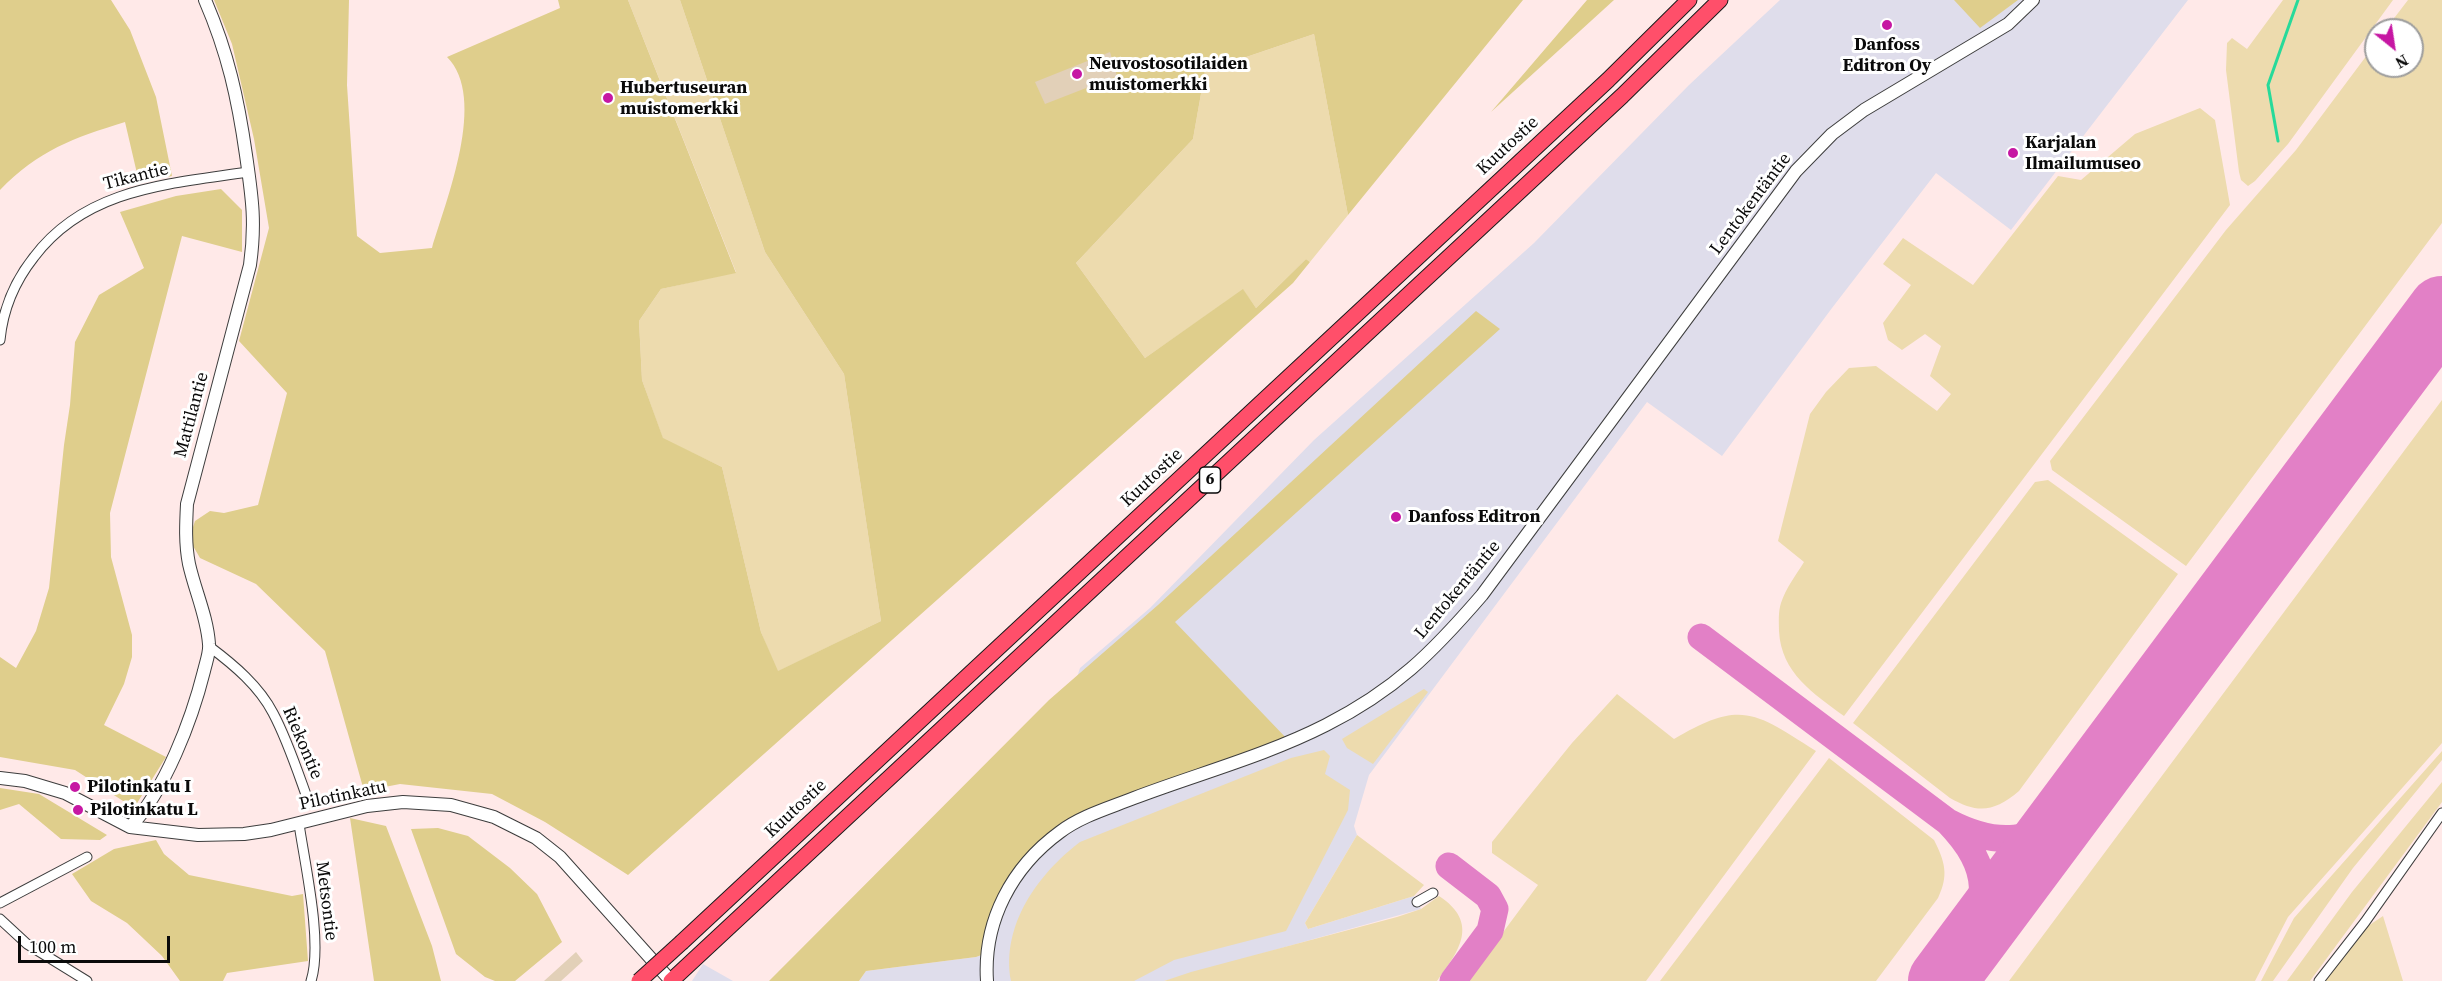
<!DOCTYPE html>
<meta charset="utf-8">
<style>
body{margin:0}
#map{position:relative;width:2442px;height:981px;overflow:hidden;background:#ffe9e8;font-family:"Source Serif 4",serif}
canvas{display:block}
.north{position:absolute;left:2364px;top:18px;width:60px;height:60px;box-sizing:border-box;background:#fff;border:2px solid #9d9d9d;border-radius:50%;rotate:150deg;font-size:16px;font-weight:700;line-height:24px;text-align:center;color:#0a0a0a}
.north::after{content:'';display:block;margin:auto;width:21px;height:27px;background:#c617a3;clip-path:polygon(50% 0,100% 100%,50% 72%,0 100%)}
.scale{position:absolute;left:18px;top:936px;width:152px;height:27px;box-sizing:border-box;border:3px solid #0a0a0a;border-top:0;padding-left:8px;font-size:18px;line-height:21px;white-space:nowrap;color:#0a0a0a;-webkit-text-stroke:4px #fff;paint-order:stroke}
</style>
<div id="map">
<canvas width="2442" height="981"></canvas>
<div class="north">N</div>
<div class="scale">100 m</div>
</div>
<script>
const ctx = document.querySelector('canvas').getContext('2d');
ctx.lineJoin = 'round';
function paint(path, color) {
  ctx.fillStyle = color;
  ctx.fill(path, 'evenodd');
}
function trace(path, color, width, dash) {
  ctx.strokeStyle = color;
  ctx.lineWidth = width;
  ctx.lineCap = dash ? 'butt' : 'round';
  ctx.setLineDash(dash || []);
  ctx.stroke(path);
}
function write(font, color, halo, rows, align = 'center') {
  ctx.font = font + ' "Source Serif 4",serif';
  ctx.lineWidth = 6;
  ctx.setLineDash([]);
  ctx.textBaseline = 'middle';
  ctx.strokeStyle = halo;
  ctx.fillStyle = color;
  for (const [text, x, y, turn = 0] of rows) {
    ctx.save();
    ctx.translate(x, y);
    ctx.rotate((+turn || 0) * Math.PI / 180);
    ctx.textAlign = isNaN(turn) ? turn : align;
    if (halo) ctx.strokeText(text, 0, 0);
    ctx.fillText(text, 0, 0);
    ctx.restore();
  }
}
const industrial = new Path2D(`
 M1780,0H2188L2011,230L1936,173L1832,308L1722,456L1647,402L1369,775L1354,826L1357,835L1305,923L1308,929L1414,896L1421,909L1164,981H859L866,971L976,957L987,953L1080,668L1150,608L1314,440L1534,243L1689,85Z
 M703,964L733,981H692Z`);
const green = new Path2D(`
 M628,0H680L765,252L844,374L881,621L777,672L761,632L722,467L663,439L642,380L639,321L661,289L736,272Z
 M2283,0H2393L2288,144L2255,181L2248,186L2241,180L2239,172L2226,70L2227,43L2232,38L2247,49Z
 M2408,0H2442V223L2186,566L2052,470L2050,461L2226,230L2296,150L2376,43V66H2412V30H2385Z
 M1314,34L1348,215L1310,262L1306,259L1256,308L1243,290L1145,358L1076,263L1193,139L1205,71Z
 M2200,108L2215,120L2230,205L1844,716C1814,694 1781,673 1779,631C1779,622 1778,612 1781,603C1786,588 1796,575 1804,562L1778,541L1810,414L1826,392L1849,368L1876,366L1937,411L1951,394L1930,376L1941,346L1925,334L1902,350L1888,340L1883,323L1911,285L1883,264L1903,238L1973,285L2058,176L2081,180L2135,134Z
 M2442,400V743L2288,917L2255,981H2009Z
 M2048,480L2178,574L2019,791C1994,812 1978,814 1950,798L1853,723L2035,482Z
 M1424,689L1428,692L1373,764L1347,748L1342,739Z
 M1617,694L1674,739C1741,699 1755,712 1816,751L1646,981H1467L1538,885L1492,853V842L1572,743Z
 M1324,750L1330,756L1325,774L1350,790L1348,810L1286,931L1174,960L1134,981H1011C1001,925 1038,874 1080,842L1291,758Z
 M2442,751V760L2353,868L2273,981H2261L2294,918Z
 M1829,758L1934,840C1945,862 1949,875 1938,898L1876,981H1660Z
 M2442,782V802L2310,981H2287L2352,892Z
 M1357,835L1424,885L1414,896L1308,929L1305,923Z
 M1439,896C1480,923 1459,951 1437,981H1164L1191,972L1397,917L1421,909Z
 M2383,916L2403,981H2325L2362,930Z`);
const forest = new Path2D(`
 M0,0H111L130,30L156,97L172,176L139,182L125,122C73,138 39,150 0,190Z
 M214,0H349L347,85L357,236L380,253L432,248C446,200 488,98 447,57L560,8L558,0H628L736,273L661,289L639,321L642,380L663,438L722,467L761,632L778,671L881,621L844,374L765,252L680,0H1523L1348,215L1314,34L1205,71L1193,139L1076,263L1145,358L1243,289L1256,308L1306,259L1310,262L1293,283L628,875L545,822L492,794L400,784L364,791L325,651L256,584L200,558L189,539L195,521L210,511L224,513L258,505L287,393L239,341L269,228L254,139L232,44Z
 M1587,0H1614L1491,112Z
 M1954,0H2018L1980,28Z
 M221,189L242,210V252L182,236L110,513L111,557L132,635V657L124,684L104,725L166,757L134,808L75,770L0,757V657L16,668L36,631L49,588L64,445L70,405L75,342L99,295L144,268L120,212L176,196Z
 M1476,311L1500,329L1175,622L1289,741L1078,821L1019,870L987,953L976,957L866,971L859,981H769L1049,700L1158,605Z
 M0,788L39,794L107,835L100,840L61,839L19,804L0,810Z
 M350,818L386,826L432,946L441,981H374Z
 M438,828L468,836L510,868L537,894L562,942L515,981H495L485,977L456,954L411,829Z
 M156,840L164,854L189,875L292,896L303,894L308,961L227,973L223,981H180L162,956L127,923L91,901L72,874L114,849Z`);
const cemetery = new Path2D(`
 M1110,52L1117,76L1045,104L1035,82Z
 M576,952L583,961L561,981H544Z`);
const stream = new Path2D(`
 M2278,141L2268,85L2298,0`);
const taxiway = new Path2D(`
 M1701,637L1948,822
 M1449,866L1488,896L1495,909L1490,931L1453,981
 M1961,956C1989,900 1994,870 1948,822C1996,847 2036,846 2074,804`);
const runway = new Path2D(`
 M1942,981L2442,310`);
const minor = new Path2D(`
 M0,340C3,309 15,281 34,257C86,188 169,184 248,172
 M210,647C234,665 259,686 273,713C288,741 298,773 309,803
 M299,824C305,865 323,943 311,981
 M1417,902L1433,893
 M0,903L87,857
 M0,919L27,944L87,981
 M2319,981L2365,922L2442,813`);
const tertiary = new Path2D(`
 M0,778L25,781L65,793L130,827L198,835L244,834L271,830L367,806L403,802L451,805L494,817L536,838L560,857L671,981
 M130,827C165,791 192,719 204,671C206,662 210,652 209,644C207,616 195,591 189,564C185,544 186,524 187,504L250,265C256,222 252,197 246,155C238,99 228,53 205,0
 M987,981C983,921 1012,867 1060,832C1081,816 1109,808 1134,798C1197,774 1265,756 1326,725C1395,690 1432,653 1482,595L1796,171L1832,134L1864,110L2008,24L2033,0`);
const trunk = new Path2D(`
 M682,942L1608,80L1689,0
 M671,981L1622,96L1720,0`);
const trunkBridge = new Path2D(`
 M639,981L682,942`);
const markers = [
 [1887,25,6,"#c617a3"],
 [1077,74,6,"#c617a3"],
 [608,98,6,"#c617a3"],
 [2013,153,6,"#c617a3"],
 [1396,517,6,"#c617a3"],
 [75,787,6,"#c617a3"],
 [78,810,6,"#c617a3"]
];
const shields = [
 [1210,480,21]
];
const shieldNames = [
 ["6",1210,480]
];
const poiNames = [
 ["Danfoss",1887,45,"center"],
 ["Editron Oy",1887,66,"center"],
 ["Neuvostosotilaiden",1089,64],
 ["muistomerkki",1089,85],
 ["Hubertuseuran",620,88],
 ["muistomerkki",620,109],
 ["Karjalan",2025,143],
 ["Ilmailumuseo",2025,164],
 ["Danfoss Editron",1408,517],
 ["Pilotinkatu I",87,787],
 ["Pilotinkatu L",90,810]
];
const streetNames = [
 ["Kuutostie",1508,146,-43],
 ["Tikantie",136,177,-14],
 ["Lentokentäntie",1751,204,-53],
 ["Mattilantie",192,415,-75],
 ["Kuutostie",1152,478,-43],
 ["Lentokentäntie",1458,590,-50],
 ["Riekontie",302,743,67],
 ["Pilotinkatu",343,796,-12],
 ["Kuutostie",796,809,-43],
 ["Metsontie",326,901,83]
];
paint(industrial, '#dfddeb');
paint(green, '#eddbae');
paint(forest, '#dfce8c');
paint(cemetery, '#e2d0b8');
trace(stream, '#27da9a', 3);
trace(taxiway, '#e280c6', 27);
trace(runway, '#e280c6', 68);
trace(minor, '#3d3d3d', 11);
trace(tertiary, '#3d3d3d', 14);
trace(trunk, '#1b1b1b', 17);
trace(minor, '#fff', 9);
trace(tertiary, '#fff', 12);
trace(trunk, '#ff4f6a', 15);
trace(trunkBridge, '#1b1b1b', 17, []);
trace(trunkBridge, '#ff4f6a', 15);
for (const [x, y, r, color] of markers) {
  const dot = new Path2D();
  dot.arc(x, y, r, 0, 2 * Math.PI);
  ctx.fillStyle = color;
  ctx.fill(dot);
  trace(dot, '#fff', 2);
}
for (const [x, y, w] of shields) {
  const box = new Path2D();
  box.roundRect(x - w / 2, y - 13, w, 26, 4.5);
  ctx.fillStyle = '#fff';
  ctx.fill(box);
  trace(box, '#0a0a0a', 1.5);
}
write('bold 16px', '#0a0a0a', null, shieldNames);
write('bold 18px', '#0a0a0a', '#fff', poiNames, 'left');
write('18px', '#0a0a0a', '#fff', streetNames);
</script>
